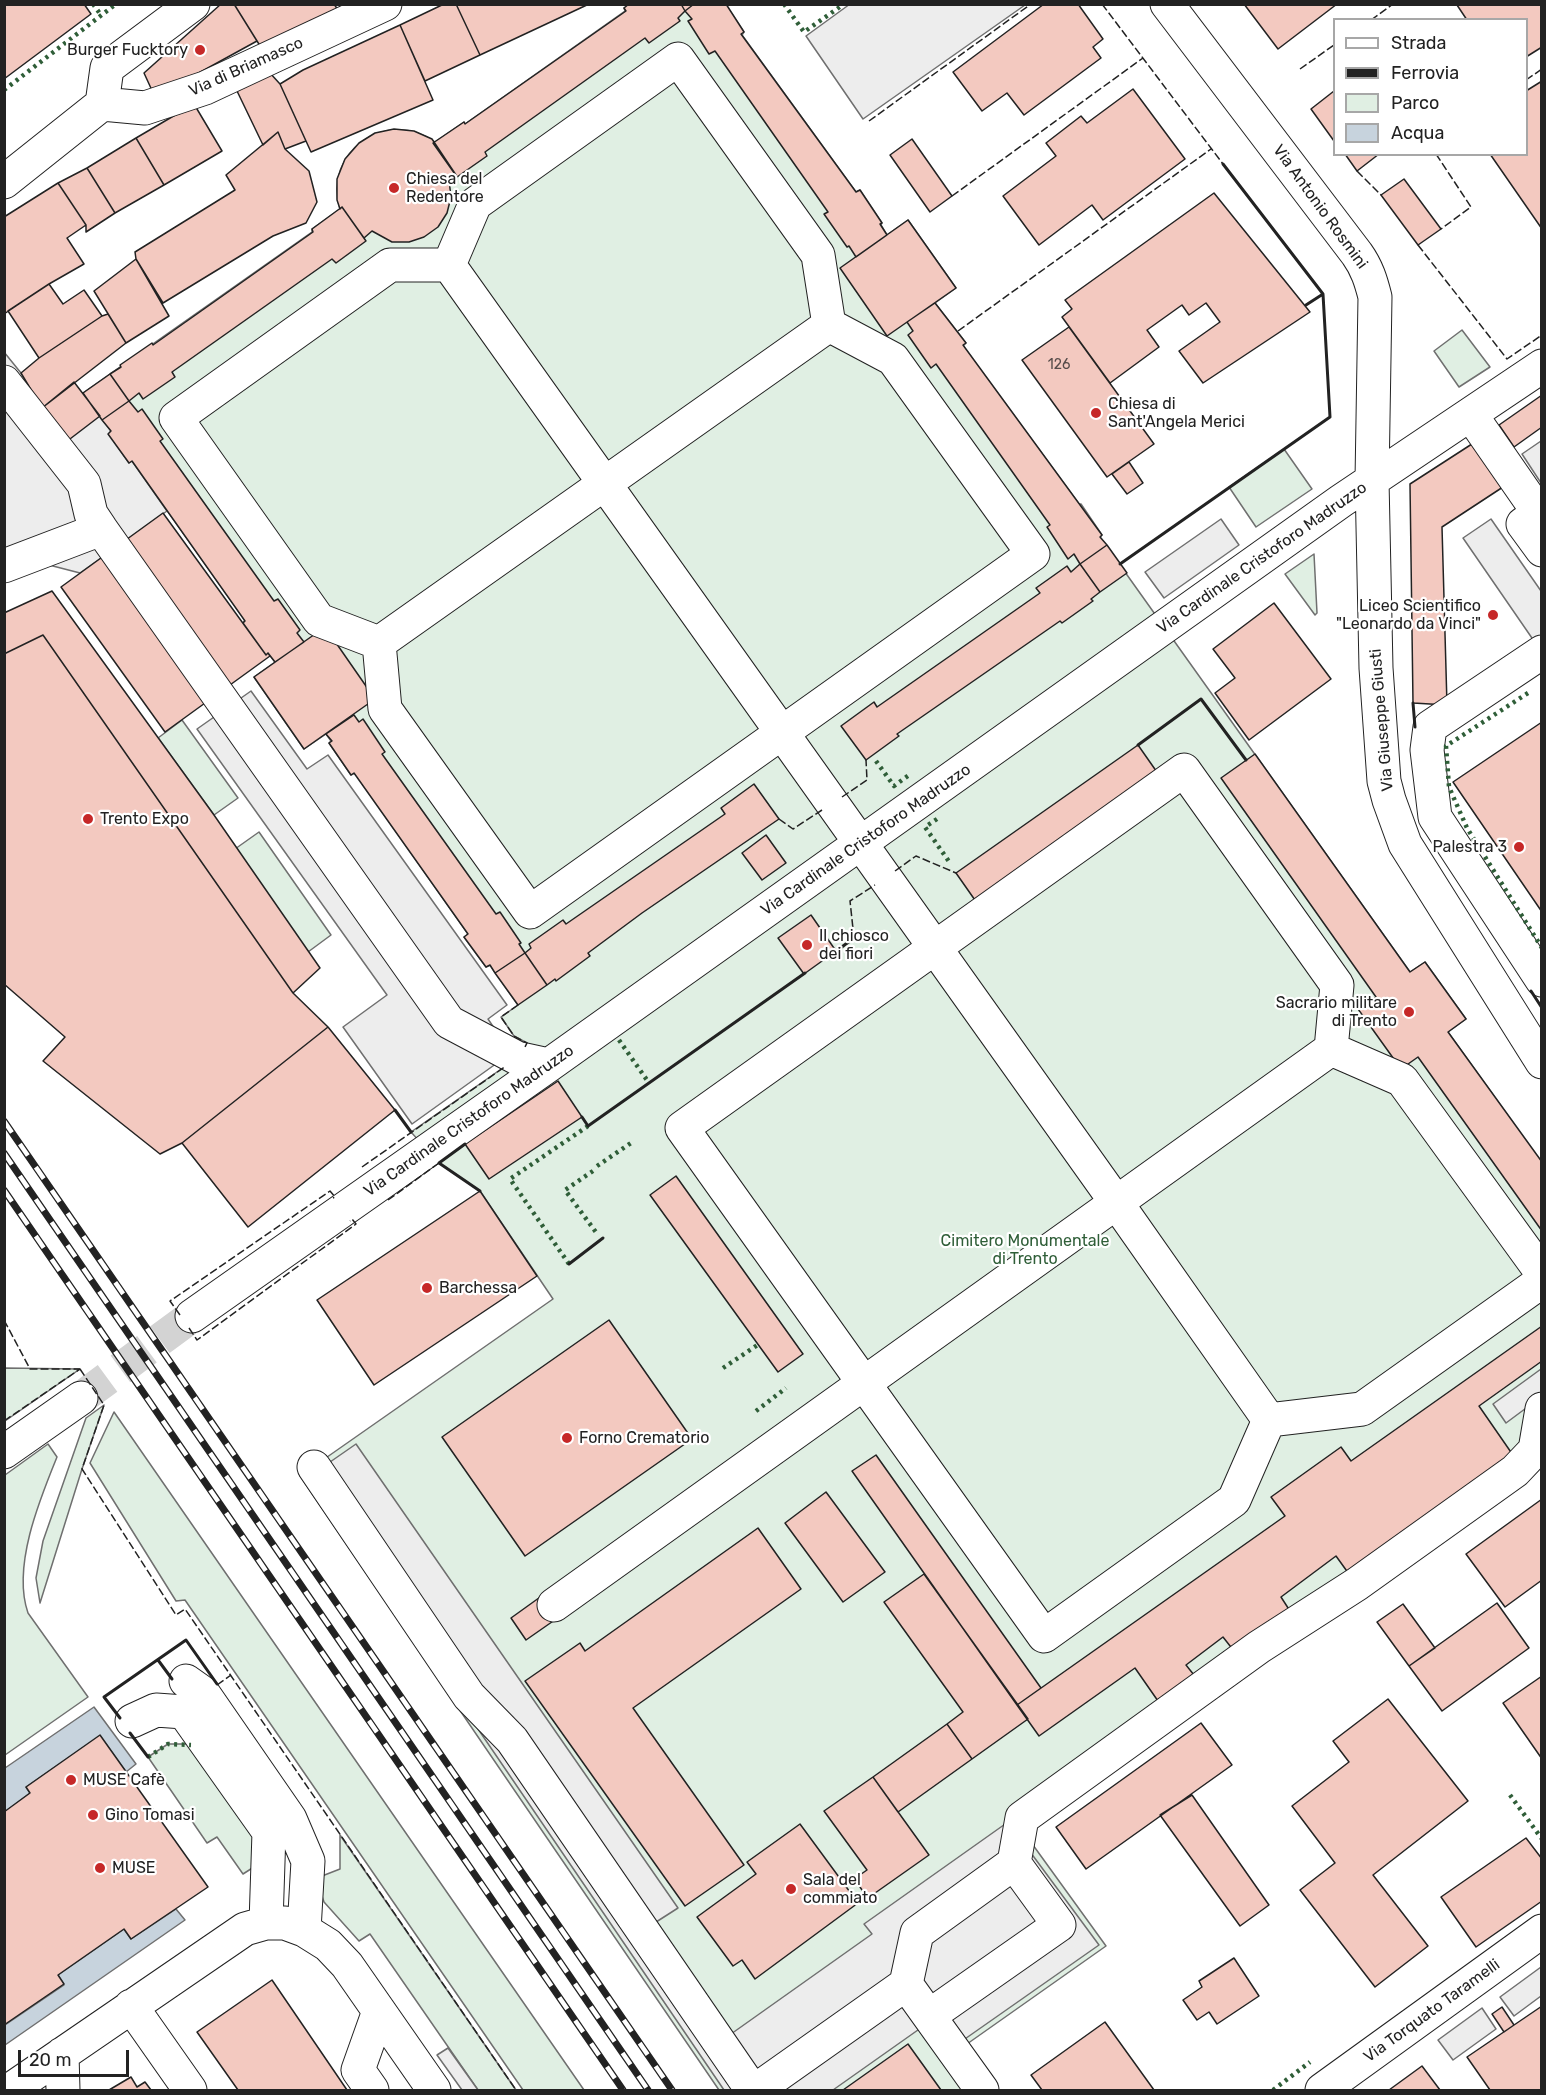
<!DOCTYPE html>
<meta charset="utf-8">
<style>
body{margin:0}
#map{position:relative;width:1546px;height:2095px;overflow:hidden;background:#fff;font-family:Rubik,sans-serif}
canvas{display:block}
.frame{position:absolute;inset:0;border:6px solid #222;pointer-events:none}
.legend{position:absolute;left:1333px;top:18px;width:195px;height:138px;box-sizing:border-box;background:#fff;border:2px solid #a7a7a7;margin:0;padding:8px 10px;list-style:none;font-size:18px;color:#222}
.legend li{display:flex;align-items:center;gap:12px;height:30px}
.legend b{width:30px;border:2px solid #a7a7a7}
.scale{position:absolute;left:18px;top:2050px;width:111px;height:27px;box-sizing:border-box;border:3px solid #222;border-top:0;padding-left:8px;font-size:18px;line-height:21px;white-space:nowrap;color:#222;-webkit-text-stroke:4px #fff;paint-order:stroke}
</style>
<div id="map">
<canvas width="1546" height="2095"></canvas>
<div class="frame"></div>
<ul class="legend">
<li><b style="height:8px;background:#fff"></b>Strada</li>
<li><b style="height:8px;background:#222"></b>Ferrovia</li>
<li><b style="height:16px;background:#e0efe3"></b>Parco</li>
<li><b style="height:16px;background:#c7d3dd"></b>Acqua</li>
</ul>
<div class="scale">20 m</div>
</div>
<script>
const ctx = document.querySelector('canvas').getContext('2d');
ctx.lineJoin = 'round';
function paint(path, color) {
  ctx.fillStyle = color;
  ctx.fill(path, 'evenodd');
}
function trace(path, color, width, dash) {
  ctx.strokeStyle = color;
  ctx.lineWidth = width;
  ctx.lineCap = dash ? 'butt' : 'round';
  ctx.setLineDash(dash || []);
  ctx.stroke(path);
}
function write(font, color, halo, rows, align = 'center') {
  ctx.font = font + ' Rubik,sans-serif';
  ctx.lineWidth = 4.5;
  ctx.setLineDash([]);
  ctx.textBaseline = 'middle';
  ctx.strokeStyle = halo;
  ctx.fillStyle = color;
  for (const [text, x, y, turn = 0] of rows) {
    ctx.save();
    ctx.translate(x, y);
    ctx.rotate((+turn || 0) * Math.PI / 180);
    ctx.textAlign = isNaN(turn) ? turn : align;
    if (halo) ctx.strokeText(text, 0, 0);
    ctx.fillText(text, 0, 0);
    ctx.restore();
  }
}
const green = new Path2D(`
 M629,5H726L744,32L742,35L856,192L860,190L882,223L881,225L887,235L908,220L956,288L935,303L966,343L963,346L1079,504H1081L1102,535L1100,537L1410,972L1425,962L1466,1019L1448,1032L1541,1162V1462L1025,1834L1106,1946L967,2044L999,2090H719L300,1476L553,1299L480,1191L439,1163L411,1132L517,1058L527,1043L514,1036L501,1017L518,1005L490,965L486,967L464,937L468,934L355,773L351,775L329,743L331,741L326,734L304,749L254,677L275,662L268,653L266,655L243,623L245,620L132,461L129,463L83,393L312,232V229L340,209C322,152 387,107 435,142L464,122L465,124L625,11L624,8Z
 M1462,330L1490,367L1459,387L1434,351Z
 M1284,449L1312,489L1256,527L1229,487Z
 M1314,554L1317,613L1315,615L1285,574Z
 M182,720L238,798L214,815L158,738Z
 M259,832L331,935L308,952L235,849Z
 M4,1368L80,1369L5,1421Z
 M104,1405L82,1469L40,1603L36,1578L43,1541L86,1418Z
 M114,1412L584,2090H523L185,1600L176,1601L90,1463Z
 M48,1444L57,1457C39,1501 12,1567 28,1613L88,1697L5,1755V1475Z
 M168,1744H190L252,1831L257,1865L243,1874L217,1837L207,1843L148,1757Z
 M340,1835L516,2090H478L370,1934L359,1941L324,1902L321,1893L322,1876L340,1869Z`);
const parking = new Path2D(`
 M850,4H1025V5L863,119L806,36Z
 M4,352L21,373L42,408L100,416L111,431L109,434L129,463L132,461L167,511L80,573L49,565L5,580Z
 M1541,441V483L1522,454Z
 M1221,519L1239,545L1164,598L1145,572Z
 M1491,519L1541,591V635L1534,641L1463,538Z
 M251,691L307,769L328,755L507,1005L488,1019L511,1053L412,1124L343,1027L387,995L197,729Z
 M1541,1369V1397L1506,1423L1493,1404Z
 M356,1444L678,1908L653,1924L731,2034L872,1934L864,1924L1008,1822L1099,1945L962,2041L942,2013L833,2090H724L307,1478Z
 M1541,1967V1996L1514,2016L1500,1997Z
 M1482,2008L1496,2029L1453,2060L1438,2040Z
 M448,2048L478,2090H462L437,2055Z`);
const water = new Path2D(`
 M94,1707L136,1764L126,1772L100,1736L26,1787L30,1793L5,1812V1768Z
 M176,1909L185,1920L5,2045V2025L64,1985L58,1975L124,1929L131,1939Z`);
const building = new Path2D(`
 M4,4H84L91,14L4,79Z
 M221,4H234L257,41L155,97L144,73Z
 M234,4H334L340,13L262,49Z
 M444,4H456L480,55L425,81L400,25Z
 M456,4H589L480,55Z
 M629,4H681L685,11L678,18L680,21L649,43L645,38L485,152L487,156L457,177L433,143L464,122L465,124L626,11L624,8Z
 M681,4H694L685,11Z
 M694,4H726L744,32L741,34L856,192L860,190L882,223L880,224L887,235L856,257L849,246L847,247L824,214L828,212L715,51L709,54L688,21L692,19L685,11Z
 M1044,4H1078L1103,39L1093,47L1101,58L1024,115L1007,93L982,111L953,72Z
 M1244,4H1337L1278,49Z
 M1542,4V47L1526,57V20H1467L1457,5Z
 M400,25L433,100L311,152L280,84L303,70Z
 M270,73L280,84L306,141L285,149L278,132L263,145L237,91Z
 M1542,81V229L1490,154H1526V91Z
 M1133,89L1185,159L1103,220L1092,205L1039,245L1003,196L1056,156L1046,143L1081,116L1087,123Z
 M1334,91V141L1311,109Z
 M194,104L222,151L164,185L136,138Z
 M394,129L414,131L432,139L456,175L449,180L451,197L447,213L438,227L424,237L409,242H392L372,231L364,238L342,207L340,209L337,200V179L345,159L359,143L375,133Z
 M278,132L285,149L309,171L317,202L306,223L273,236L163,303L136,259L135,252L235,190L226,175Z
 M136,138L164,185L115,213L87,168Z
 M912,139L952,196L930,212L890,155Z
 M1345,154H1379L1357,171Z
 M87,168L115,213L86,232V225L58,183Z
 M1404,179L1441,229L1418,245L1381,195Z
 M58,183L86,225L67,238L84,264L49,284L4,314V217Z
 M1214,193L1310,312L1203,383L1179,351L1220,322L1206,303L1189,315L1182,305L1147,330L1159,347L1110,383L1062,317L1072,309L1065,300Z
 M342,207L366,241L336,263L332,259L172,372L175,377L143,399L139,393L129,401L110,374L121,367L120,365L152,343L153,345L313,232L312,229Z
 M908,220L956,288L887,336L840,268Z
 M136,259L169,316L126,343L94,291Z
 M49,284L63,304L84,290L102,316L39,358L8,311Z
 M935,303L966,343L963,345L1102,535L1100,537L1107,545L1080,564L1074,554L1068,559L1047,527L1050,525L936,364L931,368L908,335L913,331L907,322Z
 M108,314L126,343L42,408L21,373L39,358L102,316Z
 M1069,327L1154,444L1107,477L1022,360Z
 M110,374L129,401L102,420L83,393Z
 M74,382L100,416L66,442L42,408Z
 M1542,395V427L1514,447L1499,425Z
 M129,401L138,412L142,409L163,439L160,441L274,601L278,599L300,630L297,633L304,642L275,662L268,653L266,655L243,623L245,621L132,461L129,463L108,434L111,431L102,420Z
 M1475,442L1503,487L1442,527L1447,705L1413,703L1410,484Z
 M1129,462L1143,483L1127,494L1112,474Z
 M163,513L266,655L268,653L270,656L165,732L61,587Z
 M1107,545L1127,573L1100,592L1080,564Z
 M1080,564L1100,592L1091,599L1093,601L1062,623L1060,621L897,734L899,736L866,760L841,726L874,702L877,707L1040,593L1036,588L1067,566L1071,572Z
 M52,591L214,815L320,968L293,993L43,635L4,654V613Z
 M1274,603L1331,679L1249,740L1215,693L1235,678L1213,649Z
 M325,627L375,699L304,749L254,677Z
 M43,635L293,993L328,1027L182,1143L160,1154L43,1061L65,1037L4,984V654Z
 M354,715L359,722L363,719L385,752L382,754L496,914L500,912L521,943L519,944L525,953L495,973L490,965L486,967L464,937L468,934L354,773L351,775L329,743L332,741L326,734Z
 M1542,722V912L1453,782Z
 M1138,745L1159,775L977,903L956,873Z
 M1255,754L1410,972L1425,962L1466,1019L1448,1032L1542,1162V1231L1418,1057L1401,1069L1358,1009L1376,997L1221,778Z
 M754,784L779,819L642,913L588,953L590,956L556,981L555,979L547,985L525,953L531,948L529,944L563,920L566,924L725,814L721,808Z
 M766,835L786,863L762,880L742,853Z
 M811,915L836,951L804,974L778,938Z
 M525,953L547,985L518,1005L495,973Z
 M328,1027L395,1110L248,1227L182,1143Z
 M558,1081L582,1117L489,1179L465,1144Z
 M676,1176L803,1354L778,1372L650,1195Z
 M480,1191L537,1276L374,1385L317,1300Z
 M609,1320L692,1439L525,1556L442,1437Z
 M1542,1326V1361L1479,1406L1515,1458L1354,1581L1336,1556L1281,1597L1290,1611L1234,1651L1223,1637L1186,1665L1194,1675L1158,1701L1135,1668L1039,1736L1017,1705L1285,1516L1271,1497L1341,1447L1351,1461Z
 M876,1455L1041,1688L1017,1705L852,1471Z
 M826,1492L885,1572L843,1602L785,1523Z
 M1542,1499V1580L1505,1607L1466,1554Z
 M758,1528L801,1589L633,1708L744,1865L685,1906L525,1681L580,1643L585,1651Z
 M924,1574L1028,1719L972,1759L947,1724L963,1712L884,1602Z
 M543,1595L559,1617L526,1640L511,1618Z
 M1497,1603L1529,1648L1442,1711L1409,1666Z
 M1403,1604L1435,1648L1409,1666L1377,1622Z
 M1542,1676V1759L1503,1703Z
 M1388,1699L1468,1801L1373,1875L1428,1946L1375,1987L1300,1890L1335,1863L1292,1806L1349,1762L1333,1741Z
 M1201,1723L1232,1765L1086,1869L1056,1827Z
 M947,1724L972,1759L898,1812L873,1777Z
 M100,1735L208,1887L131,1939L124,1929L58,1975L64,1984L4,2025V1812L30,1793L26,1787Z
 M873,1777L929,1855L868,1898L854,1879L867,1870L824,1811Z
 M1192,1795L1269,1905L1240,1926L1160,1815Z
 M800,1824L858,1903L755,1979L742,1960L733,1966L697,1917L756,1874L747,1862Z
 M1526,1838L1542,1859V1901L1476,1947L1441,1897Z
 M1234,1958L1259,1996L1217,2024L1209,2012L1197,2020L1183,2000L1202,1987L1199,1981Z
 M272,1980L347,2090H238L197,2032Z
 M1542,2006V2090H1490L1467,2057Z
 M1502,2007L1514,2025L1504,2032L1492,2014Z
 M1105,2022L1154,2090H1042L1031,2075Z
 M908,2044L941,2090H843Z
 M1422,2066L1440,2090H1389Z
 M131,2077L137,2087L145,2082L151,2090H109Z`);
const minorTunnel = new Path2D(`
 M81,1398L192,1316`);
const minor = new Path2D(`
 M1167,4L1357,254C1367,268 1371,281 1375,297L1372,480L1376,668L1384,781L1389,800L1405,844L1542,1062
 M678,59L818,255L829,325L893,359L1033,554L530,912L385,709L379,643L319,620L176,418L390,265H449L475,204Z
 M102,104L145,108L205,88L385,4
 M4,182L102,104L107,68L193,4
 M449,265L1116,1202L1269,1420
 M4,382L84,484L91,514L101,529L449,1022L517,1058L549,1065
 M1471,415L1539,513L1523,524L1542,550
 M4,566L101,529
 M379,643L829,325
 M1542,652L1430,727L1427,750L1435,817L1542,980
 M1542,1273L1402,1080L1331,1049L1337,985L1184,770L682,1128L1044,1636L1234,1500L1269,1420L1362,1409L1542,1281
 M192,1316L549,1065L1341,501L1542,366
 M4,1452L81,1398
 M314,1467L469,1696L512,1740L752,2090
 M554,1605L1331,1049
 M186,1681L203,1693L290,1819L308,1861L304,1930
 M132,1721L156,1710L184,1712L269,1832L266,1923
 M1014,1863L1022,1818L1259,1647L1357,1584L1515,1471L1535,1450L1542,1409
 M906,1984L917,1933L1014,1863L1059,1925L929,2016
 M131,2006L190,2090
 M62,2054L63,2090
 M10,2090L245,1929L266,1923H285L304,1930L328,1945L347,1965L434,2090
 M372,2090L358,2070L379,2011
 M756,2090L906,1984L982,2090
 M1322,2090L1542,1931`);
const rail = new Path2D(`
 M4,1121L672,2090
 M4,1153L648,2090
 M4,1190L623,2090`);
const hedge = new Path2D(`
 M93,4L101,15
 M784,4L804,32L844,4
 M4,90L116,4
 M1528,693L1446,746L1449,787L1467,828L1542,948
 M876,761L894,786L909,775
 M937,819L925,827L950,863
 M619,1040L649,1083
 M597,1166L631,1143
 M593,1171L565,1190L598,1235
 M569,1264L510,1179L588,1126
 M723,1368L759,1344
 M756,1411L786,1388
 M148,1757L168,1744L191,1745
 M1510,1795L1542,1839
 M1273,2090L1310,2062`);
const fence = new Path2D(`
 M1102,4L1223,164
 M1371,20L1393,4
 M1300,69L1334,45
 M1526,80L1542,69
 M869,121L1031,4
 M1436,154L1471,207L1441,229
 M1357,171L1381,195
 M952,196L1143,58
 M1418,245L1507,359L1542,335
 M958,331L1211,149
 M842,797L867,780L866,760
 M779,819L793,829L822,810
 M895,871L916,856L956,873
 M854,938L850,901L875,885
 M518,1005L501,1017L514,1036L527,1043L525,1047
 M362,1167L506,1066
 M388,1200L439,1163
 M180,1315L170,1301L330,1191L335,1197L333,1198
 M4,1320L30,1369H80
 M189,1328L197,1340L356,1224L352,1219L350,1221
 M80,1369L104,1405L82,1469L176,1615L185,1609L516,2090
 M4,1421L80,1369
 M217,1685L231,1675`);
const wall = new Path2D(`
 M1306,305L1323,294
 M1120,564L1330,417L1323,294L1223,164
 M1413,703L1415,727
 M1138,745L1201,699L1246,760
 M835,952L854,938
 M1531,991L1542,1008
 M395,1110L411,1132
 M582,1117L588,1126L805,973
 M465,1144L439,1163L480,1191
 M569,1264L603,1238
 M158,1660L172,1679
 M120,1718L104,1697L186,1640L217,1684
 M130,1733L148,1757`);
const markers = [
 [200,50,6,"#c62828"],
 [394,188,6,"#c62828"],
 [1096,413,6,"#c62828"],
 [1493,615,6,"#c62828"],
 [88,819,6,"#c62828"],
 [1519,847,6,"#c62828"],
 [807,945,6,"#c62828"],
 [1409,1012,6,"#c62828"],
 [427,1288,6,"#c62828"],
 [567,1438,6,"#c62828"],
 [71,1780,6,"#c62828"],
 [93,1815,6,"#c62828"],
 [100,1868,6,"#c62828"],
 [791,1889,6,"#c62828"]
];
const numberNames = [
 ["126",1059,365]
];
const poiNames = [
 ["Burger Fucktory",188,50,"right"],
 ["Chiesa del",406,179],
 ["Redentore",406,197],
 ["Chiesa di",1108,404],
 ["Sant'Angela Merici",1108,422],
 ["Liceo Scientifico",1481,606,"right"],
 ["\"Leonardo da Vinci\"",1481,624,"right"],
 ["Trento Expo",100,819],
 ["Palestra 3",1507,847,"right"],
 ["Il chiosco",819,936],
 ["dei fiori",819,954],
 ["Sacrario militare",1397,1003,"right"],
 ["di Trento",1397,1021,"right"],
 ["Barchessa",439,1288],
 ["Forno Crematorio",579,1438],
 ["MUSE Cafè",83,1780],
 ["Gino Tomasi",105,1815],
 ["MUSE",112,1868],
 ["Sala del",803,1880],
 ["commiato",803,1898]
];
const streetNames = [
 ["Via di Briamasco",246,67,-24],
 ["Via Antonio Rosmini",1320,207,54],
 ["Via Cardinale Cristoforo Madruzzo",1262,558,-35],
 ["Via Giuseppe Giusti",1382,720,-95],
 ["Via Cardinale Cristoforo Madruzzo",866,840,-35],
 ["Via Cardinale Cristoforo Madruzzo",469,1121,-35],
 ["Via Torquato Taramelli",1432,2011,-36]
];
const parkNames = [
 ["Cimitero Monumentale",1025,1241],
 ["di Trento",1025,1259]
];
paint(green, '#e0efe3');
trace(green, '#6f6f6f', 1.5);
paint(parking, '#ededed');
trace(parking, '#6f6f6f', 1.5);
paint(water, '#c7d3dd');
trace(water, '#6f6f6f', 1.5);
paint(building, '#f3c9c0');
trace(building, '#222', 1.5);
trace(minorTunnel, '#d3d3d3', 33, [33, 16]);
trace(minor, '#222', 35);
trace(minor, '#fff', 33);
trace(rail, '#222', 7);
trace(rail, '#fff', 4.5, [14]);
trace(hedge, '#2f5e38', 4.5, [3, 4.5]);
trace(fence, '#222', 1.5, [8, 3]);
trace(wall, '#222', 3);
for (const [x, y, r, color] of markers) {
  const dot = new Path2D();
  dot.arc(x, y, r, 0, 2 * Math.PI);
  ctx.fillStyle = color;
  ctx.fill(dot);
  trace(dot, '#fff', 2);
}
write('14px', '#564c4a', null, numberNames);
write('16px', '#222', '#fff', poiNames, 'left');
write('16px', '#222', '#fff', streetNames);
write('16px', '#2f5e38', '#fff', parkNames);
</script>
